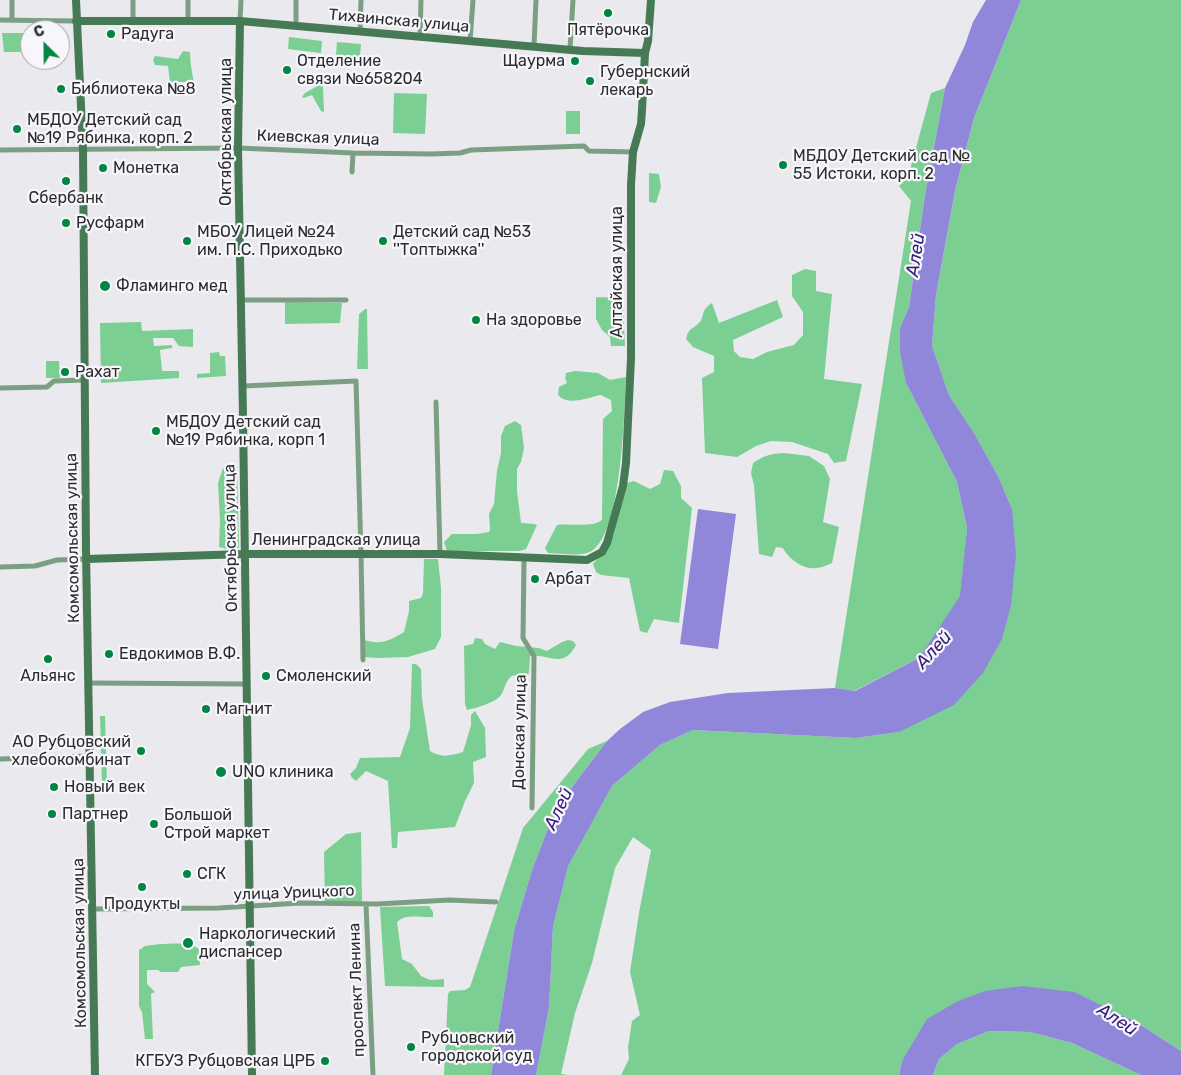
<!DOCTYPE html>
<meta charset="utf-8">
<style>
body{margin:0}
#map{position:relative;width:1181px;height:1075px;overflow:hidden;background:#e9e9ee;font-family:Rubik,sans-serif}
canvas{display:block}
.north{position:absolute;left:20px;top:20px;width:50px;height:50px;box-sizing:border-box;background:#f6f6fb;border:1px solid #a5a5a9;border-radius:50%;rotate:337deg;font-size:14px;font-weight:700;line-height:20px;text-align:center;color:#2c2c2e}
.north::after{content:'';display:block;margin:auto;width:18px;height:22px;background:#008642;clip-path:polygon(50% 0,100% 100%,50% 72%,0 100%)}
</style>
<div id="map">
<canvas width="1181" height="1075"></canvas>
<div class="north">С</div>
</div>
<script>
const ctx = document.querySelector('canvas').getContext('2d');
ctx.lineJoin = 'round';
function paint(path, color) {
  ctx.fillStyle = color;
  ctx.fill(path, 'evenodd');
}
function trace(path, color, width, dash) {
  ctx.strokeStyle = color;
  ctx.lineWidth = width;
  ctx.lineCap = dash ? 'butt' : 'round';
  ctx.setLineDash(dash || []);
  ctx.stroke(path);
}
function write(font, color, halo, rows, align = 'center') {
  ctx.font = font + ' Rubik,sans-serif';
  ctx.lineWidth = 4.5;
  ctx.setLineDash([]);
  ctx.textBaseline = 'middle';
  ctx.strokeStyle = halo;
  ctx.fillStyle = color;
  for (const [text, x, y, turn = 0] of rows) {
    ctx.save();
    ctx.translate(x, y);
    ctx.rotate((+turn || 0) * Math.PI / 180);
    ctx.textAlign = isNaN(turn) ? turn : align;
    if (halo) ctx.strokeText(text, 0, 0);
    ctx.fillText(text, 0, 0);
    ctx.restore();
  }
}
const green = new Path2D(`
 M1021,0H1181V1051L1136,1022L1074,993L902,1061L899,1075H621L629,1059L628,1048L632,1021L640,1015L630,972L639,913L651,850L633,837L615,868L592,963L575,1013L561,1074L568,1075H536L549,1008L553,927L568,865L612,786L660,745L693,730L856,738L899,732L1012,509L999,478L974,433L949,395L932,346L936,295L955,191L974,118Z
 M2,33H30V52H4Z
 M289,37L322,41L321,53L288,49Z
 M337,42L361,44L360,57L336,55Z
 M183,51L190,52C190,66 194,79 195,94L193,95L190,82H170L168,66L155,65L153,60L155,56L178,59Z
 M321,84L323,86L324,112L321,111L312,95L304,98L302,97L305,93Z
 M945,88L925,195L909,307L900,328L906,383L957,482L967,528L961,596L919,658L854,691L835,688L911,201L899,186L908,177L931,93Z
 M394,93L427,94L425,134L393,133Z
 M566,111H580V134H566Z
 M649,173L659,174L661,187L656,203L649,202Z
 M805,269L816,271V291L832,294L824,379L862,384L846,461L834,463L828,454L792,442L771,441L756,446L737,457L705,453L702,378L714,372V356L693,347L686,339C689,327 692,330 699,323C706,315 699,312 712,303L719,323L777,300L783,317L733,340L734,351L740,357L753,359L767,352L794,345L803,335V312L792,296V275Z
 M596,297C607,298 618,295 623,305L625,346H611L610,337L602,330L596,319Z
 M285,302L342,303L340,323L285,324Z
 M365,309H367L368,369H357L359,314Z
 M141,322L142,331L193,329V347L179,346L173,338H153L154,346L172,345V348L160,350L162,371H179V378L101,383L100,323Z
 M219,352L220,356H225L226,376L197,378V374L210,373V353Z
 M46,361H59L60,378H46Z
 M575,371L598,373L610,380L626,377C624,413 622,529 593,550C582,558 561,553 548,553L545,548L557,525C570,523 592,528 602,520L603,419L612,411L611,400L601,395C588,397 569,407 558,395L559,387L567,383L565,378L566,373Z
 M515,421L521,425L524,448L521,462L517,469V491L521,523L534,524L537,525L526,549L519,551H447L444,542L452,534H477L489,532L490,529L489,514L494,504L497,471L501,453V436L505,426Z
 M784,453L809,456L824,466L830,479L823,522L839,527L832,563C827,565 821,568 816,568C803,570 788,558 783,548L776,547L772,557L759,554L754,485L751,473L753,463C765,455 770,454 784,453Z
 M237,467L239,548L227,549L219,547L220,520L218,483L223,468Z
 M664,470L673,471L681,486V498L692,508L679,623L654,619L647,633L640,631L629,578L601,575L596,572L593,564L607,547L614,534L619,507L627,483L634,481L650,489L660,484Z
 M424,559H438L441,588V637L435,649L408,657L378,658L365,657L364,640C382,645 389,641 404,632L409,611V601L421,598L423,593Z
 M475,638L482,639L485,644L495,649L500,642L516,646L539,648L547,651L562,642L568,640L573,641L576,645C563,670 549,653 530,656L529,672L527,678L520,679L514,675C505,679 506,687 501,695C495,703 476,708 467,710L465,704L464,646L473,644Z
 M412,664H416L421,669L422,699L430,751C442,758 450,756 463,752L471,725V715L475,711L485,728L486,757L473,762L474,783L465,801L455,827L398,832L397,848H392L388,781L366,771L356,781L352,778L350,774L356,768L360,758L400,757L410,728Z
 M100,716H105L107,783L102,784Z
 M607,741L575,783L552,818L532,870L514,931L491,1075H444L448,994L450,991L465,990L470,987L523,828L588,749Z
 M361,832L362,904H325L324,852L346,834Z
 M429,906L433,912V917C421,918 406,913 397,922L402,959L412,964L421,976L430,980L444,979V987L385,986L380,907Z
 M160,944C172,944 189,941 199,949L200,965L181,967L178,972H161L158,970H147V984L155,992L151,994L153,1039H145L142,1012L139,1006V950L145,946Z
 M989,1031L1030,1032L1072,1043L1141,1075H933L939,1059L957,1044Z`);
const water = new Path2D(`
 M986,0H1021L974,118L955,191L936,295L932,346L949,395L974,433L999,478L1012,509L1016,555L1011,605L1002,639L983,673L954,705L899,732L856,738L693,730L660,745L612,786L568,866L553,927L549,1008L536,1075H491L514,931L532,870L552,818L575,783L607,741L620,729L643,712L670,702L728,693L835,688L855,691L919,658L960,596L967,528L957,482L906,383L900,352V328L909,307L925,195L945,88L965,45L973,22Z
 M698,509L736,514L718,649L680,644Z
 M1022,986L1074,992L1136,1022L1181,1051V1075H1141L1072,1043L1030,1032L989,1031L957,1044L939,1059L933,1075H899L902,1061L927,1019L958,1001L985,991Z`);
const street = new Path2D(`
 M188,0V20
 M296,0V25
 M0,20L76,21
 M12,20V0
 M133,20V0
 M240,21L241,0
 M360,32L361,0
 M420,37L421,0
 M470,41L473,0
 M534,46L536,0
 M570,49L573,0
 M0,150L238,148L353,153L431,154L460,153L471,150L584,146L589,151L633,152
 M352,172L353,153
 M241,300H346
 M243,386L356,381L361,554L363,660
 M0,388L47,387L54,381L85,380
 M436,402L440,554
 M524,558L523,638L534,656L532,808
 M0,567L35,566L57,560L87,559
 M88,683L247,684
 M0,759L90,756
 M366,904L373,1075
 M93,909L219,908L300,903L377,904L449,900L496,902`);
const secondary = new Path2D(`
 M76,0L83,149L86,551L95,1075
 M76,21H240L583,51L645,53
 M240,21L238,148L243,417L252,1075
 M87,559L245,554H440L587,560L602,552L607,543L623,486L626,463L631,358V185L633,152L641,124L642,110L645,53L648,41L651,0`);
const markers = [
 [608,13,5,"#008642"],
 [111,34,5,"#008642"],
 [575,61,5,"#008642"],
 [287,70,5,"#008642"],
 [590,81,5,"#008642"],
 [61,89,5,"#008642"],
 [17,129,5,"#008642"],
 [783,165,5,"#008642"],
 [103,168,5,"#008642"],
 [66,181,5,"#008642"],
 [66,223,5,"#008642"],
 [187,241,5,"#008642"],
 [383,241,5,"#008642"],
 [105,286,6,"#008642"],
 [476,320,5,"#008642"],
 [65,372,5,"#008642"],
 [156,431,5,"#008642"],
 [535,579,5,"#008642"],
 [109,654,5,"#008642"],
 [48,659,5,"#008642"],
 [266,676,5,"#008642"],
 [206,709,5,"#008642"],
 [141,751,5,"#008642"],
 [221,772,6,"#008642"],
 [54,787,5,"#008642"],
 [52,814,5,"#008642"],
 [154,824,5,"#008642"],
 [187,874,5,"#008642"],
 [142,887,5,"#008642"],
 [188,943,6,"#008642"],
 [411,1047,5,"#008642"],
 [325,1061,5,"#008642"]
];
const streetNames = [
 ["Тихвинская улица",399,21,5],
 ["Октябрьская улица",226,132,-90],
 ["Киевская улица",318,138,2],
 ["Алтайская улица",617,272,-90],
 ["Комсомольская улица",73,538,-91],
 ["Октябрьская улица",231,538,-91],
 ["Ленинградская улица",336,540],
 ["Донская улица",520,732,-89],
 ["улица Урицкого",294,893,-2],
 ["Комсомольская улица",80,943,-91],
 ["проспект Ленина",357,990,-92]
];
const poiNames = [
 ["Пятёрочка",608,30,"center"],
 ["Радуга",121,34],
 ["Отделение",297,61],
 ["связи №658204",297,79],
 ["Щаурма",565,61,"right"],
 ["Губернский",600,72],
 ["лекарь",600,90],
 ["Библиотека №8",71,89],
 ["МБДОУ Детский сад",27,120],
 ["№19 Рябинка, корп. 2",27,138],
 ["МБДОУ Детский сад №",793,156],
 ["55 Истоки, корп. 2",793,174],
 ["Монетка",113,168],
 ["Сбербанк",66,198,"center"],
 ["Русфарм",76,223],
 ["МБОУ Лицей №24",197,232],
 ["им. П.С. Приходько",197,250],
 ["Детский сад №53",393,232],
 ["''Топтыжка''",393,250],
 ["Фламинго мед",116,286],
 ["На здоровье",486,320],
 ["Рахат",75,372],
 ["МБДОУ Детский сад",166,422],
 ["№19 Рябинка, корп 1",166,440],
 ["Арбат",545,579],
 ["Евдокимов В.Ф.",119,654],
 ["Альянс",48,676,"center"],
 ["Смоленский",276,676],
 ["Магнит",216,709],
 ["АО Рубцовский",131,742,"right"],
 ["хлебокомбинат",131,760,"right"],
 ["UNO клиника",232,772],
 ["Новый век",64,787],
 ["Партнер",62,814],
 ["Большой",164,815],
 ["Строй маркет",164,833],
 ["СГК",197,874],
 ["Продукты",142,904,"center"],
 ["Наркологический",199,934],
 ["диспансер",199,952],
 ["Рубцовский",421,1038],
 ["городской суд",421,1056],
 ["КГБУЗ Рубцовская ЦРБ",315,1061,"right"]
];
const waterNames = [
 ["Алей",916,255,-81],
 ["Алей",934,650,-48],
 ["Алей",559,809,-65],
 ["Алей",1117,1020,33]
];
paint(green, '#7ccf93');
paint(water, '#9187da');
trace(street, '#7c9f84', 5);
trace(secondary, '#457a54', 8);
for (const [x, y, r, color] of markers) {
  const dot = new Path2D();
  dot.arc(x, y, r, 0, 2 * Math.PI);
  ctx.fillStyle = color;
  ctx.fill(dot);
  trace(dot, '#f6f6fb', 2);
}
write('16px', '#2c2c2e', '#f6f6fb', streetNames);
write('16px', '#2c2c2e', '#f6f6fb', poiNames, 'left');
write('italic 18px', '#371b7b', '#f6f6fb', waterNames);
</script>
